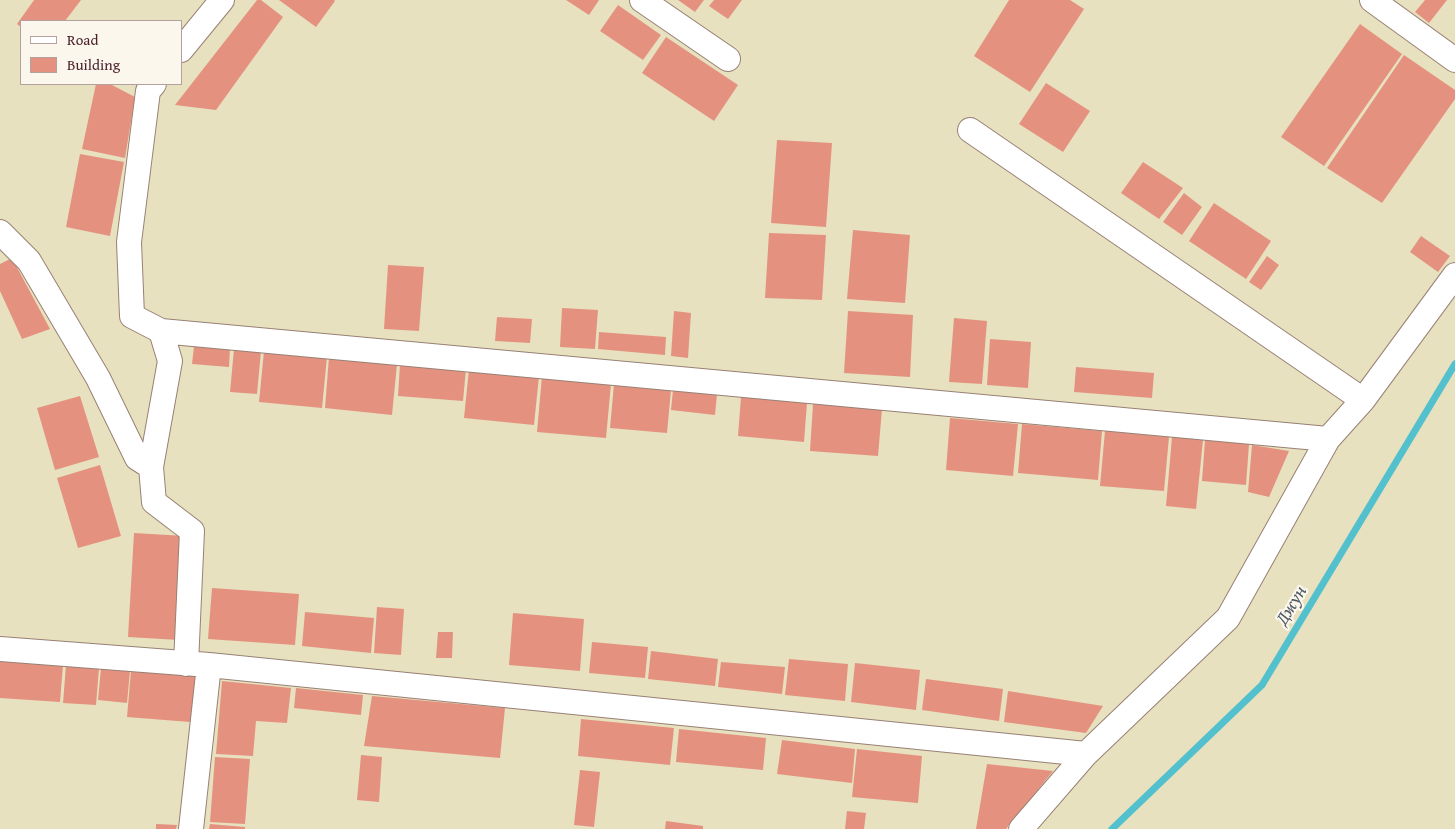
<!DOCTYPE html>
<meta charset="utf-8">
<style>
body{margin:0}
#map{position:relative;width:1455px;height:829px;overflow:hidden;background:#e7e1bf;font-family:"Gentium Book Plus",serif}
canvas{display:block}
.legend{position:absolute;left:20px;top:20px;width:162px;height:65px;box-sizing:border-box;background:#fbf7ec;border:1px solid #b4a19f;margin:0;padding:6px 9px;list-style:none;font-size:15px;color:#4a1f2b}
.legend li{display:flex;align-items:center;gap:10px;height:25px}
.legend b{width:25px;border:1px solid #b4a19f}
</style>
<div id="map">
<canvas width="1455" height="829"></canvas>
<ul class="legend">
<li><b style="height:6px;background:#fff"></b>Road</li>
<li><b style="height:14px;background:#e4927f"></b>Building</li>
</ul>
</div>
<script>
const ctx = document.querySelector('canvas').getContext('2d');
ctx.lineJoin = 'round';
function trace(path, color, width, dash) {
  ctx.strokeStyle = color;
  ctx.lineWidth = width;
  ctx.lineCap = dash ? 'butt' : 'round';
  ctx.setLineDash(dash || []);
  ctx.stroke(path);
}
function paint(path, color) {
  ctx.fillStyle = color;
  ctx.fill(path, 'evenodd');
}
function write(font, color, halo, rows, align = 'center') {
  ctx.font = font + ' "Gentium Book Plus",serif';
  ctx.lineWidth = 4.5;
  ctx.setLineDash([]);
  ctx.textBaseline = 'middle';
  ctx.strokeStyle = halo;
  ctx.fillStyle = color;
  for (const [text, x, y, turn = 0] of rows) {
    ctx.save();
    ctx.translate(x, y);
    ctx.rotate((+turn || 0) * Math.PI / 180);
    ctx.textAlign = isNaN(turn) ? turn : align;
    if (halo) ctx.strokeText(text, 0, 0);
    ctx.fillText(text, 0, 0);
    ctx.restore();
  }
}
const stream = new Path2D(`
 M1112,829L1262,685L1455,364`);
const building = new Path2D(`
 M34,0H81L65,21H21V27L17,24Z
 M257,0H261L283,17L216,110L175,105Z
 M279,0H334L335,1L316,27Z
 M566,0H599L589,15Z
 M678,0H704L695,12Z
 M714,0H742L728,19L709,6Z
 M1009,0H1070L1084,9L1030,92L974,56Z
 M1425,0H1447L1429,23L1415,12Z
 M618,5L661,35L643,60L600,31Z
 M1360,24L1402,54L1324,166L1281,137Z
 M666,37L738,85L714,121L642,73Z
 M1404,55L1455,90V99L1382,203L1327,168Z
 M1046,83L1090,111L1063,152L1019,124Z
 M96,84H110L135,97L125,158L82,149Z
 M777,140L832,143L826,227L771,223Z
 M80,154L124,162L110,236L66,227Z
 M1143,162L1183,188L1159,219L1121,193Z
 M1184,193L1202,207L1182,235L1163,222Z
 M1214,203L1271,241L1246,279L1189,241Z
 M853,230L910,235L905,303L847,299Z
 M769,233L826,235L822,300L765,298Z
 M1421,236L1450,256L1438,272L1410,252Z
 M1267,256L1279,265L1261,290L1249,282Z
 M12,258L50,329L22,339L0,291V264Z
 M388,265L424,267L419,331L384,329Z
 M562,308L598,310L595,349L560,347Z
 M674,311L691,313L688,358L671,356Z
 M848,311L913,315L910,377L844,373Z
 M497,317L532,319L530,343L495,341Z
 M954,318L987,321L982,384L949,382Z
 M599,332L666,337L665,355L598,349Z
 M990,339L1031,342L1028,388L987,385Z
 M194,346L230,348L229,367L192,364Z
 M234,349L261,351L257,394L230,392Z
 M264,351L327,357L322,408L259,402Z
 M329,357L397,364L392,415L325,408Z
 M400,364L466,369L463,401L398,396Z
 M1076,367L1154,373L1152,398L1074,392Z
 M469,369L539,376L534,425L464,418Z
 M542,376L611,384L606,438L537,432Z
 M614,384L671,390L667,433L610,428Z
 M673,390L717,394L715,415L671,410Z
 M80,396L99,457L55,470L37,408Z
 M741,397L807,403L804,442L738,436Z
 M813,404L882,409L878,456L810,451Z
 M950,418L1018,424L1013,476L946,470Z
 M1022,424L1102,431L1098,480L1018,473Z
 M1105,431L1169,437L1164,491L1100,486Z
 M1172,437L1203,440L1196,509L1166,506Z
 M1205,440L1249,444L1246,485L1202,481Z
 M1252,445L1289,451L1269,497L1248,492Z
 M100,465L121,536L78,548L57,478Z
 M134,533L185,536L179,640L128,637Z
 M212,588L299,594L295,645L208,639Z
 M377,607L404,609L401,655L374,653Z
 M305,612L374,618L371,653L302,646Z
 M513,613L584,619L580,671L509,665Z
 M438,632H453L452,658H436Z
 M592,642L648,647L645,678L589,673Z
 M651,651L718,659L715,686L648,679Z
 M789,659L848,664L845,701L785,695Z
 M0,660L63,665L60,702L0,698Z
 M721,662L785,667L782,694L718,687Z
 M855,663L920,670L916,710L851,702Z
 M66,665L99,668L96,705L63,703Z
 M101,668L130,671L127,703L98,700Z
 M131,671L196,675L190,722L127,717Z
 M926,679L1003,689L999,721L922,710Z
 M222,681L291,688L287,723L256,721L253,756L216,754Z
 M296,688L363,695L361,715L294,708Z
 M1008,691L1103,706L1086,733L1004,722Z
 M372,696L505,708L500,758L364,746Z
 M581,719L674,728L670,765L578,756Z
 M679,729L766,738L763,770L676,762Z
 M782,740L855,749L852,783L777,774Z
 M857,749L922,756L918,803L852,797Z
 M361,755L382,757L379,802L357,800Z
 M215,757L250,759L245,824L210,822Z
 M987,764L1053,771L1006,829H976Z
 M580,770L600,772L594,827L574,825Z
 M847,811L866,813L864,829H845Z
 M666,821L703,826V829H665Z
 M156,824L177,825L176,829H156Z
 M210,824L245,827V829H209Z`);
const minor = new Path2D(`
 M642,0L728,59
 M1372,0L1455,60
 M181,50L222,0
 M154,84L148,91L129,242L132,316L161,331L170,361L151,467L154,502L192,531L186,664
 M970,130L1363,400
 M0,232L29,261L98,378L137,458L151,467
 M161,331L1328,439
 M0,649L209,665L1086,754
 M191,829L209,665
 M1021,829L1086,754L1228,618L1328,439L1363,400L1455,275`);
const waterNames = [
 ["Джун",1292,606,-59]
];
trace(stream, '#53c0cd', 7);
paint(building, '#e4927f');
trace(minor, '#988075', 26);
trace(minor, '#fff', 24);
write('italic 18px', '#4d5764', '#fbf7ec', waterNames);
</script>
